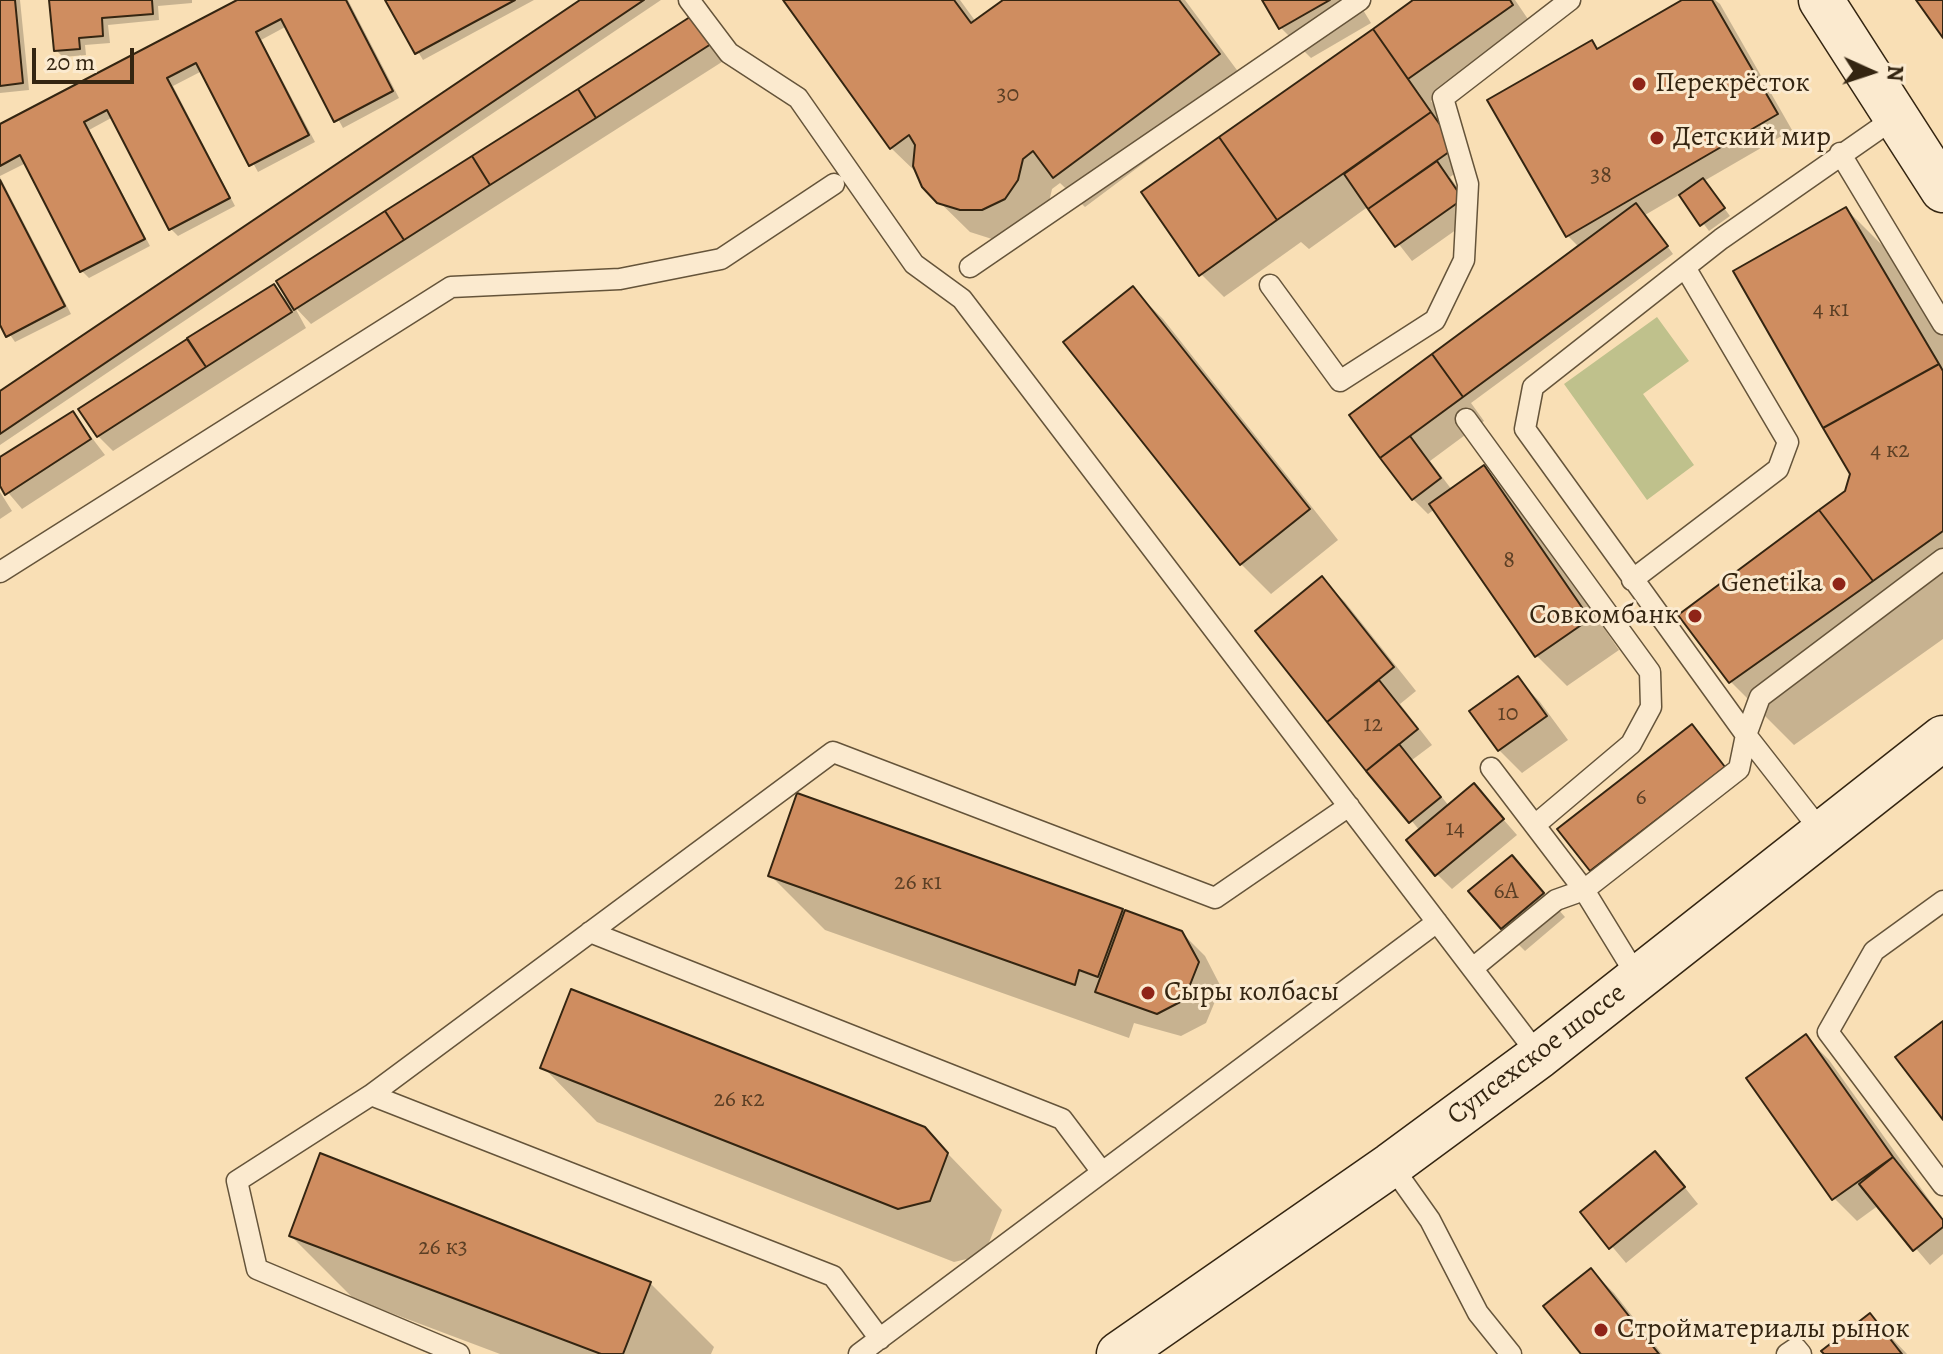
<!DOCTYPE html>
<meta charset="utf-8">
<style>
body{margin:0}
#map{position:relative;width:1943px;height:1354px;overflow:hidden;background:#f9dfb5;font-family:Alegreya,serif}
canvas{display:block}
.north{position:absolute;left:1831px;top:32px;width:80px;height:80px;-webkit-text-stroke:6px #fbeacf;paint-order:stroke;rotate:93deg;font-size:22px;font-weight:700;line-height:32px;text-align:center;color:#342511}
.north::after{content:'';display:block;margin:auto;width:28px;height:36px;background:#342511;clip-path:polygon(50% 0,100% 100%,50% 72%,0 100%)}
.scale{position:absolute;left:32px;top:48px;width:102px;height:36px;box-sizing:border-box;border:4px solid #342511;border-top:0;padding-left:10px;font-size:24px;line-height:28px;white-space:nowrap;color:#342511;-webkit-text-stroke:6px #fbeacf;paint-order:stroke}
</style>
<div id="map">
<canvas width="1943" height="1354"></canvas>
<div class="north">N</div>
<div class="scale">20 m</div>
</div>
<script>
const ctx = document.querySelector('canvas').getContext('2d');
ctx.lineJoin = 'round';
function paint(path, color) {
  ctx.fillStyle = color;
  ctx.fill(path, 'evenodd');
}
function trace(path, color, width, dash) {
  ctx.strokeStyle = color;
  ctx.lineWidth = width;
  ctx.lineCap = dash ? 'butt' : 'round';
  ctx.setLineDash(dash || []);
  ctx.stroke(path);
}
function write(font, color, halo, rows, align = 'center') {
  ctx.font = font + ' Alegreya,serif';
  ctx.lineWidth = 6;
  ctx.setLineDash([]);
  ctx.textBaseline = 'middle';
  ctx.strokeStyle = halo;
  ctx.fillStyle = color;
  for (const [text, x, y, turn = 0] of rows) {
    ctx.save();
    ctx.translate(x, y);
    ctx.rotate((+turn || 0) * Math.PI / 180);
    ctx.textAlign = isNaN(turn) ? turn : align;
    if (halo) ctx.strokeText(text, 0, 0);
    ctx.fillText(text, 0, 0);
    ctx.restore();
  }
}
const green = new Path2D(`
 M1657,317L1689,361L1643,394L1694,465L1647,500L1564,384Z`);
const shadow = new Path2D(`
 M0,0H20L29,90L0,93Z
 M51,0H192V3L158,6L159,20L108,25L110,43L85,45L86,55L63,57L56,50Z
 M241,0H348L399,98L343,128L287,26L261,40L315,142L258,172L202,71L173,86L235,206L178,236L171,229L113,117L89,130L150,246L89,278L82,271L26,163L0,176V126Z
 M387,0H534L423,60Z
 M584,0H661L0,445V393Z
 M786,0H960L976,22L1006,0H1185L1248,85L1085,207L1060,183L1052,189L1047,211L1013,239H992L970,232L923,186L920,176L891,148L783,2Z
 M1264,0H1357L1371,23L1311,58L1281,28Z
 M1417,0H1515L1534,28L1431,101L1470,163L1450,177L1477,215L1412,261L1369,206L1309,249L1301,242L1224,297L1201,274L1222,138Z
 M1686,0H1715L1720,4L1792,130L1704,181L1730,216L1709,231L1681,194L1645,215L1673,254L1471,403L1484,421L1430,461L1452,490L1484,468L1514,498L1619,650L1567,686L1537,656L1435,509L1428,514L1413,499L1352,416L1580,248L1568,236L1591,42L1599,50Z
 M693,18L725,60L311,324L294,306L306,328L113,451L98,436L81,409L273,286L290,303Z
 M0,177L71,314L15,342L0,320Z
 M1846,209L1909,272L1943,330V639L1794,745L1731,682L1681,616L1847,492L1852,474Z
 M1133,289L1163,319L1338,540L1271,594L1241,564L1066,343Z
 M73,413L105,455L22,509L0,483V460Z
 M0,492L12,511L0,519Z
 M1322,579L1345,602L1416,691L1400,704L1432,745L1412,760L1449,806L1474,786L1517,835L1452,889L1437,874L1420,831L1258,631Z
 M1518,679L1540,702L1568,740L1522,773L1499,750Z
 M1692,727L1739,783L1606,885L1591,870Z
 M1512,857L1565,917L1525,951L1502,928Z
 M770,875L1122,910L1181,932L1205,956L1221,987L1206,1023L1181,1036L1134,1023L1129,1038L825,930Z
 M1806,1037L1829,1060L1943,1219V1254L1930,1265L1879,1205L1857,1221L1834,1198Z
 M543,1067L924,1129L1002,1210L984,1255L954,1262L597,1122Z
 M1670,1169L1698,1204L1626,1263L1583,1212Z
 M291,1236L650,1283L714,1347L711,1354H500L354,1299Z
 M1591,1270L1614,1293L1662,1354H1584Z
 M1870,1315L1907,1354H1826Z`);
const building = new Path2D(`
 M0,0H15L23,83L0,86Z
 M49,0H152L153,14L102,18L103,36L79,38L80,49L54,51Z
 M237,0H346L393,91L334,122L281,19L256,32L309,135L249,166L196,63L167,78L230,198L169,230L107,110L84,122L145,239L80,272L20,155L0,166V124Z
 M385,0H515L415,54Z
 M580,0H644L0,434V391Z
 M783,0H954L971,23L1003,0H1179L1220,54L1053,178L1033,151L1023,159L1018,180L1005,199L982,210H960L937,203L922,187L913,166L915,145L909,135L890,149Z
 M1262,0H1330L1279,29Z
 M1413,0H1510L1513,5L1408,79L1373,29Z
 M1682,0H1712L1778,114L1566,237L1487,100L1592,40L1597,49Z
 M1916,0H1943V38Z
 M693,15L711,44L596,118L578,89Z
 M1373,29L1431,112L1277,220L1219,137Z
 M578,89L596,118L490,185L472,156Z
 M1431,112L1456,147L1368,209L1344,174Z
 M1219,137L1277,220L1199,276L1141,192Z
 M472,156L490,185L404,240L385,211Z
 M1437,161L1463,199L1395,247L1368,209Z
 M1703,178L1725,208L1700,226L1679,195Z
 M0,180L65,306L6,337L0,325Z
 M1636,203L1668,246L1463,397L1432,354Z
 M1846,207L1939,364L1823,428L1733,271Z
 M385,211L404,240L294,310L276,281Z
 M274,284L292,312L206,367L187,338Z
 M1133,286L1310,509L1240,565L1063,342Z
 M187,339L206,367L97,437L78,409Z
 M1432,354L1463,397L1380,458L1349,415Z
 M1939,364L1943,371V531L1873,581L1819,510L1845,491L1850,474L1823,428Z
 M73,411L91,439L5,495L0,486V457Z
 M1410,436L1441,478L1412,500L1380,458Z
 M1484,465L1590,619L1535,657L1429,504Z
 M1819,510L1873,581L1729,683L1678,615Z
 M1322,576L1394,667L1327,722L1255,631Z
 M1518,676L1547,716L1498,751L1469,711Z
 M1379,680L1418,729L1366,771L1327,722Z
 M1692,724L1725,767L1590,871L1557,829Z
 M1399,744L1441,797L1409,823L1366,771Z
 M1474,783L1504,819L1435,876L1406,840Z
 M797,793L1123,909L1098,977L1079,970L1075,985L768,876Z
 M1512,855L1544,893L1501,929L1468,891Z
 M1125,910L1182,931L1199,962L1184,1000L1157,1014L1095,992Z
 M571,989L925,1127L948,1153L930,1201L898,1209L540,1068Z
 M1943,1021V1120L1895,1057Z
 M1806,1034L1893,1157L1832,1200L1746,1078Z
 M1655,1151L1685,1187L1609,1249L1580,1212Z
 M320,1153L651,1282L623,1354H601L289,1236Z
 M1893,1157L1943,1220V1227L1913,1251L1859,1184Z
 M1591,1268L1659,1354H1581L1543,1306Z
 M1870,1313L1902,1354H1824L1821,1351Z`);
const lane = new Path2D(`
 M689,0L729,53L798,98L914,264L962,299L1539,1056
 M1840,153L1943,324
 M970,267L1360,0
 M1270,285L1340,381L1435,320L1464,260L1468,184L1443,98L1570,0
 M1466,419L1650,672L1651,707L1631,744L1535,825
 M0,572L451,287L620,279L721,259L834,184
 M1632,580L1778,469L1788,442L1686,269
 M1491,768L1584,890L1638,978
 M1821,831L1746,735L1525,429L1533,387L1721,239L1896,117
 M1943,901L1874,951L1828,1032L1943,1185
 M590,932L1062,1119L1102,1172
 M1473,968L1556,900L1584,890L1739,769L1746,735L1760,697L1943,559
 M371,1095L237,1181L257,1269L459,1354
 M1391,1165L1430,1220L1478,1313L1511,1354
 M880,1339L833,1276L371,1095L833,752L1215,898L1349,806
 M859,1354L1437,922
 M1787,1354L1796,1348L1801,1354`);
const secondary = new Path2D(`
 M1821,0L1943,190
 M1119,1354L1391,1165L1539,1056L1943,738`);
const markers = [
 [1639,84,8,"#8f2418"],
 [1657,138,8,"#8f2418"],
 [1839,584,8,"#8f2418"],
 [1695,616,8,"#8f2418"],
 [1148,993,8,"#8f2418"],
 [1601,1330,8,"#8f2418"]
];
const numberNames = [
 ["30",1008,95],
 ["38",1601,176],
 ["4 к1",1831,310],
 ["4 к2",1890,451],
 ["8",1509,561],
 ["10",1508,714],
 ["12",1373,725],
 ["6",1641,798],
 ["14",1455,829],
 ["26 к1",918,883],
 ["6А",1506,892],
 ["26 к2",739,1100],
 ["26 к3",443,1248]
];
const poiNames = [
 ["Перекрёсток",1655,84],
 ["Детский мир",1673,138],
 ["Genetika",1823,584,"right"],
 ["Совкомбанк",1679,616,"right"],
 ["Сыры колбасы",1164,993],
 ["Стройматериалы рынок",1617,1330]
];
const streetNames = [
 ["Супсехское шоссе",1537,1055,-37]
];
paint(green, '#bfc18c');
paint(shadow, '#0003');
paint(building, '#cf8d60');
trace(building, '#342511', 2);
trace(lane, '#65543a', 23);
trace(secondary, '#342511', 47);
trace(lane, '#fbeacf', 20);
trace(secondary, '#fbeacf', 44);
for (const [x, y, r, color] of markers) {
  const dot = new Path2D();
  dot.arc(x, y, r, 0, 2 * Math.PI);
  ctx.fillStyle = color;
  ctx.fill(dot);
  trace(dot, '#fbeacf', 3);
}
write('24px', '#5b3f25', null, numberNames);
write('28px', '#342511', '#fbeacf', poiNames, 'left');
write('28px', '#342511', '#fbeacf', streetNames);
</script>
